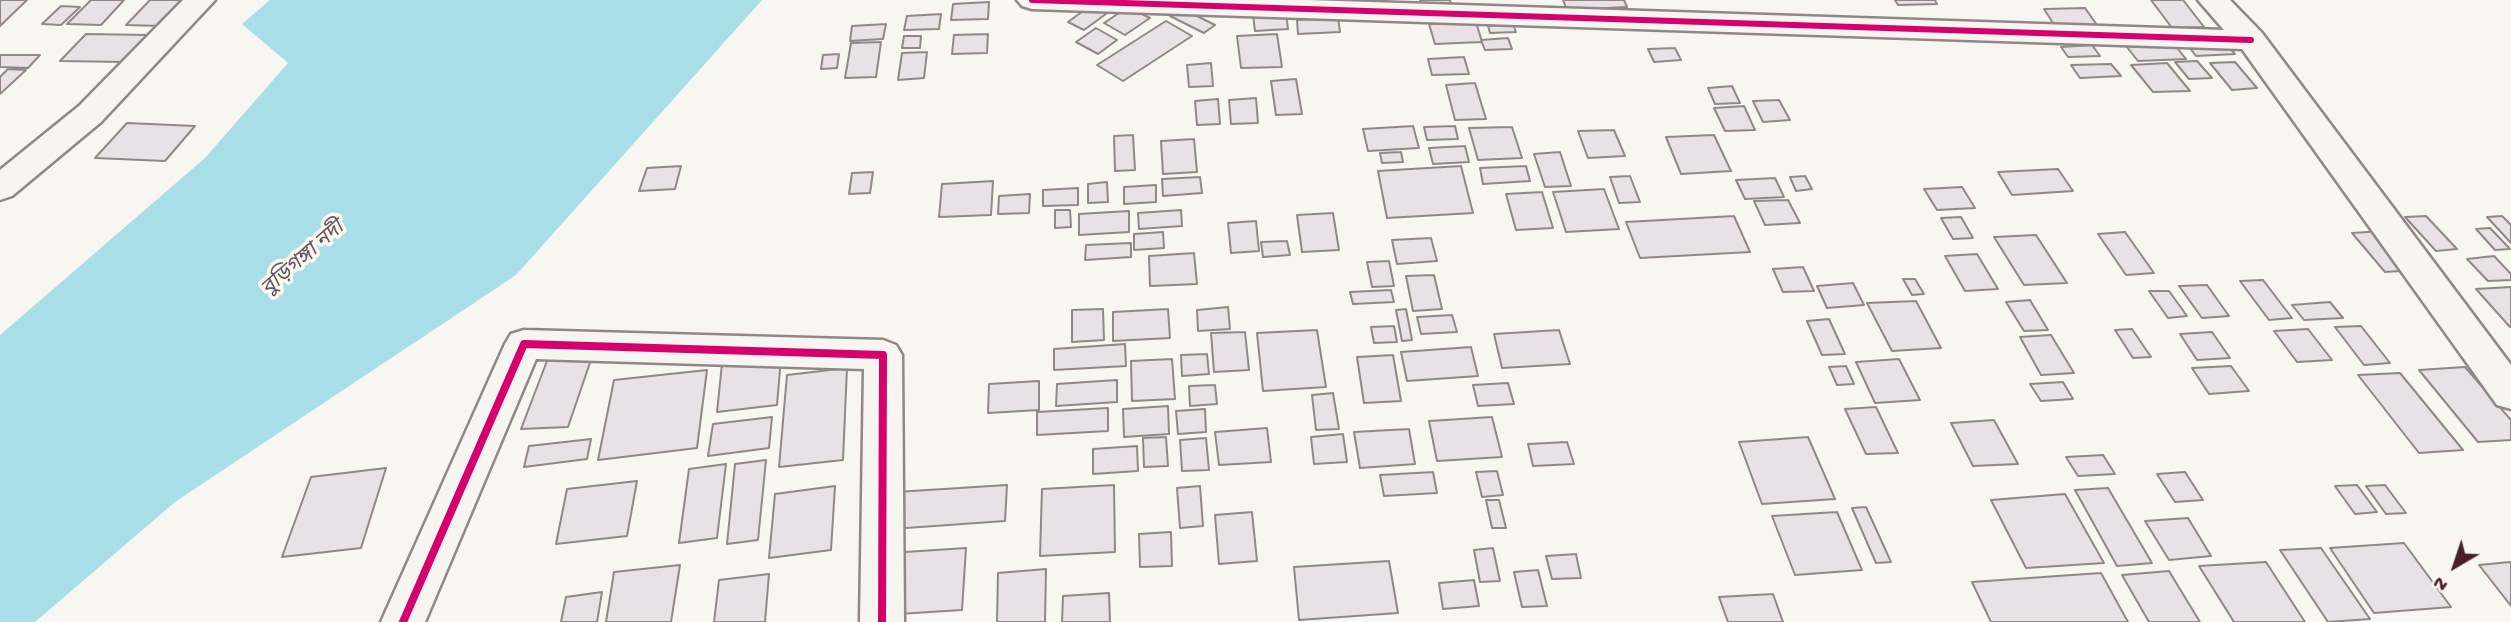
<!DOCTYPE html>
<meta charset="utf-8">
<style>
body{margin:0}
#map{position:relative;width:2511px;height:622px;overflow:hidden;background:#f8f6f0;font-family:"Gochi Hand",sans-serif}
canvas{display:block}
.north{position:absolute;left:2420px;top:531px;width:70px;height:70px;-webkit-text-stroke:5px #fbf7ec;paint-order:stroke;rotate:219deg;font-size:19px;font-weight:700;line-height:28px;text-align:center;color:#4a1f2b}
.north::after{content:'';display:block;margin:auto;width:24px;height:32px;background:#4a1f2b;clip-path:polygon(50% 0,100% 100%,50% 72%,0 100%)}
</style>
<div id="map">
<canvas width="2511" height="622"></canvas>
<div class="north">N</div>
</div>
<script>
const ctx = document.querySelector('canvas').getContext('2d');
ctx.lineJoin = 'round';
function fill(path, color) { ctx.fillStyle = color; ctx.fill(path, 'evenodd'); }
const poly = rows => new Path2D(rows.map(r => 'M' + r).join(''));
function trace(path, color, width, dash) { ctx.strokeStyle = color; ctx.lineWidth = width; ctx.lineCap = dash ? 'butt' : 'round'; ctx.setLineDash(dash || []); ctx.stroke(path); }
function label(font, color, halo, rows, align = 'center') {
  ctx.font = font + ' "Gochi Hand","Noto Sans Bengali",sans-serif'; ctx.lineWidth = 7; ctx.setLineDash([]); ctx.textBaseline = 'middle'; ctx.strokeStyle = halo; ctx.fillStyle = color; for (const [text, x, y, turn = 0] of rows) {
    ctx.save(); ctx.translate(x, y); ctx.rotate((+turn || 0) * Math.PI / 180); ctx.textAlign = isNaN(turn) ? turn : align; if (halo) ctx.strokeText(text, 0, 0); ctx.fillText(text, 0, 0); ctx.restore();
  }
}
fill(poly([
 [270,0,762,0,516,275,175,502,35,622,0,622,0,335,205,158,288,63,242,24]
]), '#a8dee7');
const building = poly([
 [0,0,27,0,0,26,0,0],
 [91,0,124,0,101,25,67,24,91,0],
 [150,0,185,0,160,26,126,25,150,0],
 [1420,0,1450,0,1451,5,1422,6,1420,0],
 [1563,0,1624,0,1627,7,1567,10,1563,0],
 [1895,0,1935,0,1937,4,1898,5,1895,0],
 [2151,0,2183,0,2204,27,2172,28,2151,0],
 [989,2,988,19,951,20,953,4,989,2],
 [1094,3,1110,11,1084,30,1068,22,1094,3],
 [61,6,80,7,61,25,42,24,61,6],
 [1128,7,1150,18,1125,35,1104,23,1128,7],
 [1181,8,1215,25,1204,33,1170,16,1181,8],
 [2085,8,2097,25,2055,26,2044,9,2085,8],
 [1286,13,1288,29,1255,31,1253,15,1286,13],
 [941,14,939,29,904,30,907,16,941,14],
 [1338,18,1340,32,1298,34,1297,20,1338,18],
 [1166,21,1192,36,1123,81,1097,65,1166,21],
 [1476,22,1482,42,1435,44,1429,24,1476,22],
 [886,24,883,39,850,41,852,26,886,24],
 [1513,24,1516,32,1490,33,1488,26,1513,24],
 [1096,28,1117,40,1098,54,1076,42,1096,28],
 [86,34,150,35,124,62,60,61,86,34],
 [988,34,987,53,952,54,954,35,988,34],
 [1277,34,1282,67,1241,68,1237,36,1277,34],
 [904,36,921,36,920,48,902,48,904,36],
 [1508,38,1512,49,1485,50,1481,40,1508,38],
 [881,42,876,77,845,78,851,43,881,42],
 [2174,44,2186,59,2138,61,2126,46,2174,44],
 [2092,45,2100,56,2068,57,2061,47,2092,45],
 [2227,45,2235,54,2196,56,2189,47,2227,45],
 [1675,48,1681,60,1654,62,1648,49,1675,48],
 [927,52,924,78,898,80,902,53,927,52],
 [839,54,837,68,821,69,823,55,839,54],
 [0,55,40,55,28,68,0,67,0,55],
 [1464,57,1469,74,1432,75,1428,59,1464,57],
 [2197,61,2212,78,2189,79,2175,62,2197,61],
 [2235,62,2257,88,2232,90,2210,63,2235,62],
 [1211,63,1213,86,1189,87,1187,65,1211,63],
 [2167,63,2190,91,2153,92,2131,65,2167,63],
 [2111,64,2121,76,2080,78,2071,65,2111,64],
 [8,69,26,70,0,94,0,77,8,69],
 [1296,79,1302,114,1276,115,1271,81,1296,79],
 [1475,83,1486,119,1455,120,1446,85,1475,83],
 [1732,86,1740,103,1715,104,1708,88,1732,86],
 [1256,98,1258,123,1231,124,1229,100,1256,98],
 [1218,99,1220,124,1197,125,1195,101,1218,99],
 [1779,100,1790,120,1763,122,1753,101,1779,100],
 [1744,106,1755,130,1725,131,1714,108,1744,106],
 [127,123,195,126,165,161,95,158,127,123],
 [1413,126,1419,148,1368,151,1363,129,1413,126],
 [1455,126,1458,139,1427,140,1424,127,1455,126],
 [1512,127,1522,158,1478,160,1469,128,1512,127],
 [1614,130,1625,156,1588,158,1578,131,1614,130],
 [1133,135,1135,170,1115,171,1114,136,1133,135],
 [1714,135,1731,171,1681,174,1666,137,1714,135],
 [1194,139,1197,172,1163,174,1161,141,1194,139],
 [1465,146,1469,162,1433,164,1429,148,1465,146],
 [1401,152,1403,162,1382,163,1380,153,1401,152],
 [1560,152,1571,186,1545,187,1534,154,1560,152],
 [681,166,675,189,639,191,647,168,681,166],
 [1461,166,1473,213,1387,218,1378,171,1461,166],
 [1526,166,1530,181,1483,184,1480,168,1526,166],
 [2058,169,2073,191,2012,195,1998,172,2058,169],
 [873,172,870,193,849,194,852,173,873,172],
 [1630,176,1640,202,1619,203,1610,177,1630,176],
 [1805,176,1812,189,1796,191,1790,177,1805,176],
 [1200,177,1202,193,1163,196,1162,179,1200,177],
 [1775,178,1784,197,1745,199,1736,180,1775,178],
 [993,181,991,215,939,217,942,184,993,181],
 [1107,182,1108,202,1088,203,1088,184,1107,182],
 [1156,185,1156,202,1124,204,1124,187,1156,185],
 [1962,187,1975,208,1937,210,1924,189,1962,187],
 [1078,188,1078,205,1043,206,1043,190,1078,188],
 [1604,189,1619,229,1566,232,1553,192,1604,189],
 [1542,192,1553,228,1516,230,1506,194,1542,192],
 [1030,194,1029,213,998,214,999,196,1030,194],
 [1788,200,1800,223,1765,225,1754,201,1788,200],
 [1055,210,1070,210,1071,227,1055,228,1055,210],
 [1181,210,1182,226,1139,229,1138,213,1181,210],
 [1129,211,1129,232,1079,235,1079,214,1129,211],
 [1333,213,1339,250,1302,252,1297,215,1333,213],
 [1734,216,1750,252,1640,258,1626,222,1734,216],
 [2426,216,2457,249,2436,251,2405,217,2426,216],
 [2502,216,2511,225,2511,243,2487,217,2502,216],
 [1961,217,1973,238,1953,239,1941,218,1961,217],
 [1256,221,1259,251,1231,253,1228,223,1256,221],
 [2490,228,2510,249,2495,250,2476,229,2490,228],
 [2383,231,2417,270,2385,272,2352,233,2383,231],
 [1163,232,1164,248,1134,250,1134,234,1163,232],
 [2125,232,2154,273,2126,275,2098,234,2125,232],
 [2036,235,2067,283,2024,285,1994,237,2036,235],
 [1431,238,1437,261,1397,264,1392,240,1431,238],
 [1287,241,1290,255,1263,257,1261,242,1287,241],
 [1131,243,1131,257,1085,260,1086,245,1131,243],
 [1194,253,1197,284,1150,286,1149,256,1194,253],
 [1977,254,1998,289,1965,291,1945,256,1977,254],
 [2494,256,2511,274,2511,280,2488,281,2467,259,2494,256],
 [1389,261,1394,286,1372,287,1367,262,1389,261],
 [1803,267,1814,291,1783,292,1773,269,1803,267],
 [1434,275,1442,309,1413,311,1406,276,1434,275],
 [1903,279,1915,279,1924,294,1912,295,1903,279],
 [2263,280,2292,318,2269,320,2240,281,2263,280],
 [1853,283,1864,305,1827,308,1817,286,1853,283],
 [2207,285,2229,316,2202,318,2179,286,2207,285],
 [2511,287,2511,326,2510,327,2476,289,2511,287],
 [1391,290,1394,302,1353,304,1350,292,1391,290],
 [2149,291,2169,291,2187,316,2168,318,2149,291],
 [2030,300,2048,330,2024,331,2006,302,2030,300],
 [1916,301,1941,348,1892,351,1867,303,1916,301],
 [2330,302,2343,318,2304,320,2292,305,2330,302],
 [1228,307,1230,329,1198,331,1197,310,1228,307],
 [1103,309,1104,340,1072,342,1072,310,1103,309],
 [1168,309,1170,338,1113,341,1113,312,1168,309],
 [1406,309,1412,340,1402,341,1396,310,1406,309],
 [1452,315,1457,332,1421,334,1417,317,1452,315],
 [1829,319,1845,354,1822,355,1807,321,1829,319],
 [1394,326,1397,342,1374,343,1371,327,1394,326],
 [2361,326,2390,363,2364,365,2335,327,2361,326],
 [2132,329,2151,357,2133,358,2115,330,2132,329],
 [2308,329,2332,360,2297,362,2274,331,2308,329],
 [1317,330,1326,387,1263,391,1257,333,1317,330],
 [1559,330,1570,364,1502,368,1494,334,1559,330],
 [1245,332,1249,370,1214,372,1211,333,1245,332],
 [2212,332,2230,358,2197,360,2180,334,2212,332],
 [2051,335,2074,373,2041,375,2020,337,2051,335],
 [1125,344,1126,366,1054,370,1054,349,1125,344],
 [1471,347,1478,376,1407,381,1401,352,1471,347],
 [594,351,568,427,521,429,550,353,594,351],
 [1207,354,1209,374,1182,376,1181,355,1207,354],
 [1393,355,1401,401,1364,403,1357,357,1393,355],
 [781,358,777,405,717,412,722,364,781,358],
 [1172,359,1175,399,1132,401,1131,361,1172,359],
 [1899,359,1920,400,1875,403,1856,362,1899,359],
 [1846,366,1854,384,1837,385,1829,367,1846,366],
 [2231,366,2249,391,2209,394,2192,368,2231,366],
 [2465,367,2511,420,2511,440,2478,442,2419,370,2465,367],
 [847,368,843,460,779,467,787,375,847,368],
 [707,370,697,448,598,460,614,380,707,370],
 [2400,373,2463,450,2419,453,2358,375,2400,373],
 [1117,380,1117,402,1056,406,1057,384,1117,380],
 [1039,381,1039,410,988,413,989,384,1039,381],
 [2063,382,2073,399,2041,401,2030,384,2063,382],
 [1508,383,1514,404,1478,406,1473,385,1508,383],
 [1215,385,1217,404,1190,406,1189,386,1215,385],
 [1333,393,1339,429,1316,430,1312,395,1333,393],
 [1168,406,1169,434,1124,437,1123,409,1168,406],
 [1876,407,1898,453,1866,454,1845,409,1876,407],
 [1108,408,1108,431,1037,435,1037,412,1108,408],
 [1205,409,1206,432,1178,434,1176,411,1205,409],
 [772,417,769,448,708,456,713,424,772,417],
 [1492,417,1502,457,1437,461,1429,421,1492,417],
 [1994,420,2018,464,1973,466,1951,423,1994,420],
 [1267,428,1271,462,1219,465,1215,432,1267,428],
 [1409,429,1415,464,1360,468,1354,432,1409,429],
 [1343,434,1347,462,1314,464,1311,437,1343,434],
 [1166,437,1168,466,1144,467,1143,438,1166,437],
 [1808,437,1835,499,1762,504,1739,442,1808,437],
 [1206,438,1209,470,1182,471,1180,440,1206,438],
 [591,439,587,459,524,467,529,446,591,439],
 [1567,442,1574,464,1533,466,1528,444,1567,442],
 [1137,446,1138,471,1093,474,1093,449,1137,446],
 [2103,455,2115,474,2078,476,2066,457,2103,455],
 [766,460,758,540,727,544,735,464,766,460],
 [726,464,717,538,679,543,689,469,726,464],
 [386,468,361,548,282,557,311,477,386,468],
 [1497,471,1503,495,1482,497,1476,472,1497,471],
 [1433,472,1437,493,1384,496,1380,475,1433,472],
 [2185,472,2203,500,2175,502,2157,474,2185,472],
 [637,481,627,536,556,544,567,489,637,481],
 [1007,485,1005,521,892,529,896,492,1007,485],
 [1114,485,1115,552,1040,556,1042,489,1114,485],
 [2357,485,2377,512,2355,514,2335,486,2357,485],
 [2385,485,2406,513,2386,514,2366,486,2385,485],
 [835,486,831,550,769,558,775,494,835,486],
 [1200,486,1203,526,1180,528,1177,488,1200,486],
 [2108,488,2152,563,2117,566,2075,490,2108,488],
 [2065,494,2104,563,2026,568,1991,500,2065,494],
 [1486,500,1499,500,1506,528,1492,528,1486,500],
 [1866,507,1891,562,1876,563,1852,508,1866,507],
 [1252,512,1257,561,1219,564,1215,515,1252,512],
 [1837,512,1862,570,1795,575,1772,516,1837,512],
 [2188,518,2211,556,2169,560,2145,521,2188,518],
 [1171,532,1172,566,1140,567,1139,534,1171,532],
 [2404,543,2451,607,2374,613,2330,548,2404,543],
 [966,548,962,610,898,614,905,552,966,548],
 [1493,548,1500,581,1480,582,1474,550,1493,548],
 [2321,548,2370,619,2328,622,2280,550,2321,548],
 [1576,554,1581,578,1552,579,1546,556,1576,554],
 [1389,561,1398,613,1299,620,1294,567,1389,561],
 [2266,562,2305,622,2234,622,2199,566,2266,562],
 [2510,562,2511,563,2511,606,2479,565,2510,562],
 [680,565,671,622,606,622,614,572,680,565],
 [1046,569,1045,622,997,622,998,573,1046,569],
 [1538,570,1547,606,1522,607,1514,572,1538,570],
 [2169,571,2200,622,2149,622,2122,575,2169,571],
 [2101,573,2128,622,1991,622,1972,582,2101,573],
 [769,574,765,622,714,622,719,580,769,574],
 [1474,580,1479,606,1443,609,1439,583,1474,580],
 [602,592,597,622,561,622,566,597,602,592],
 [1109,593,1110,622,1062,622,1063,596,1109,593],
 [1773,594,1783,622,1728,622,1719,597,1773,594]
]);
fill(building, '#eae1e6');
trace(building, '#918787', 2);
const minor = poly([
 [183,0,215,0,101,122,12,196,0,200,0,170,79,106,183,0],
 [1017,0,1308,0,2224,30,2198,0,2230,0,2262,33,2511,365,2511,409,2497,405,2242,49,1032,9,1022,6,1017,0],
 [524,330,883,340,896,345,902,355,904,622,860,622,864,369,536,359,425,622,381,622,505,344,511,334,524,330]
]);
trace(minor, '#918787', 5);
fill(minor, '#f6f5f1');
trace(poly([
 [1032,0,2251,40]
]), '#d6006c', 6);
trace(poly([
 [403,622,524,344,883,355,882,622]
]), '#d6006c', 8);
label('italic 21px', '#5c5562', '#fbf7ec', [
 ["বুড়িগঙ্গা নদী",304,260,-41]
]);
</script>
